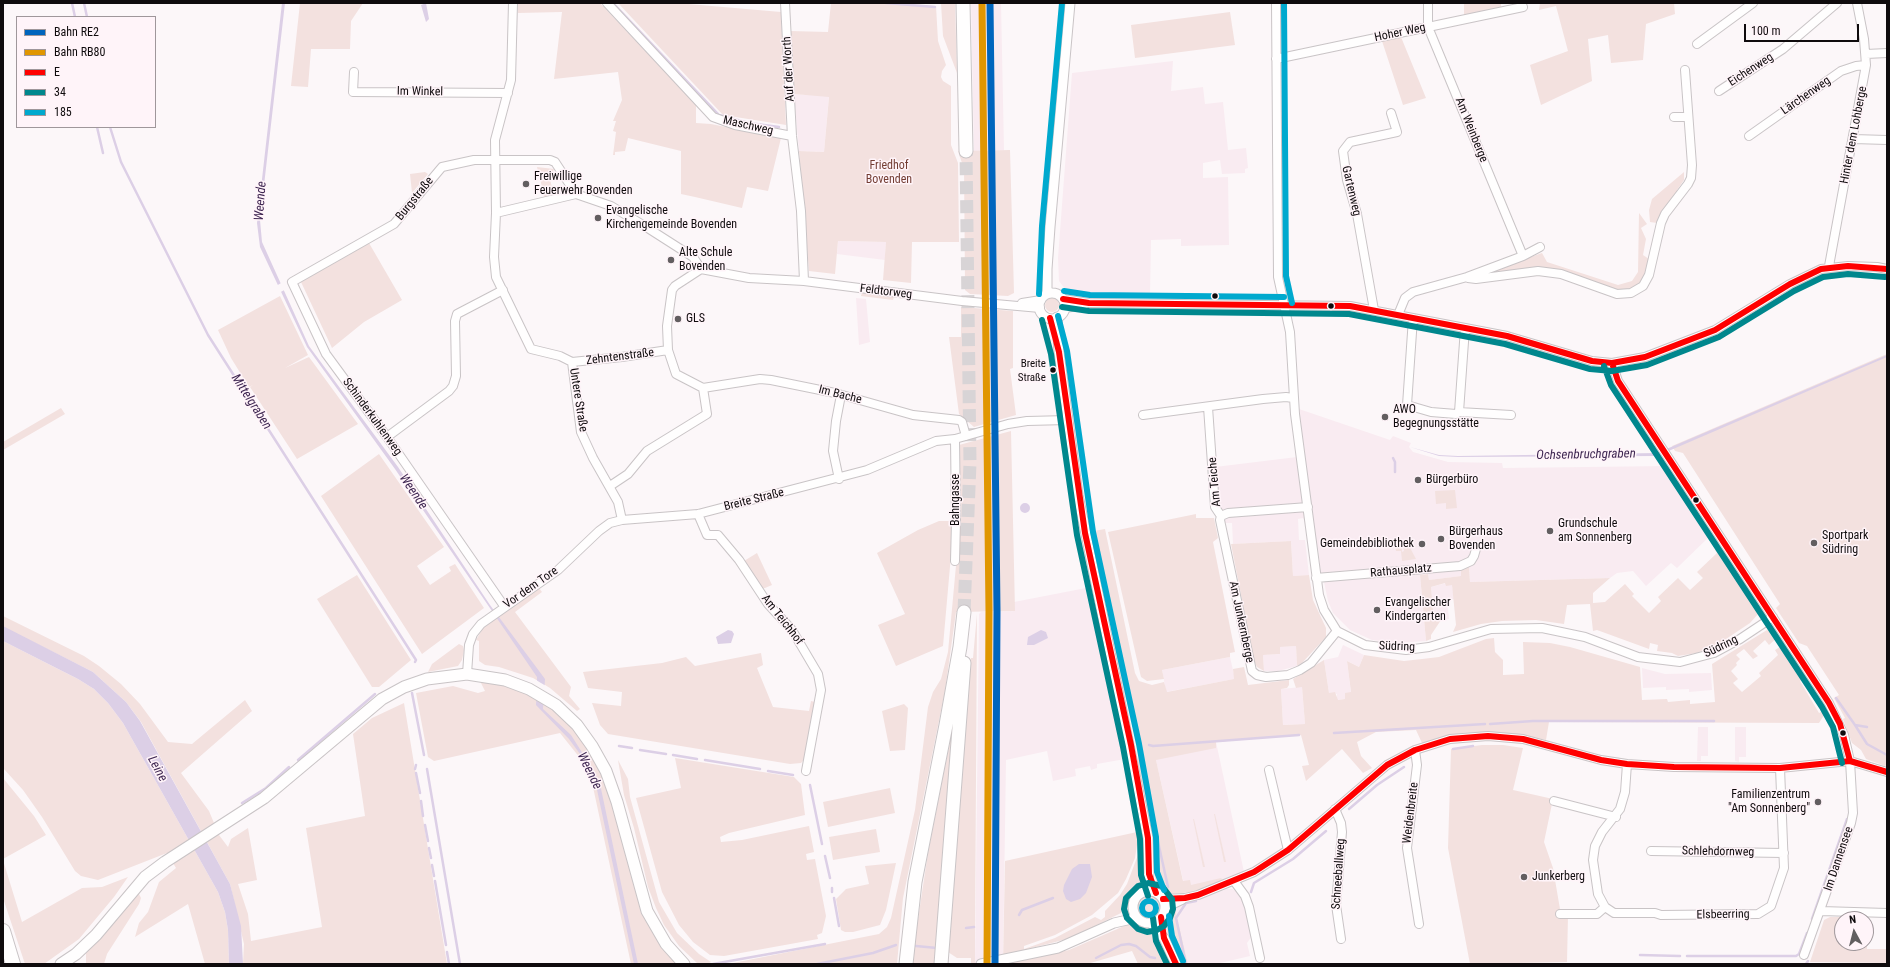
<!DOCTYPE html>
<meta charset="utf-8">
<style>
body{margin:0}
#map{position:relative;width:1890px;height:967px;overflow:hidden;background:#fcf7f9;font-family:"Roboto Condensed",sans-serif}
canvas{display:block}
.frame{position:absolute;inset:0;border:4px solid #0f0b0d;pointer-events:none}
.legend{position:absolute;left:16px;top:16px;width:140px;height:112px;box-sizing:border-box;background:#fff4f9;border:1px solid #9f979b;margin:0;padding:5px 7px;list-style:none;font-size:12px;color:#0f0b0d}
.legend li{display:flex;align-items:center;gap:8px;height:20px}
.legend b{width:20px;border:1px solid #9f979b}
.north{position:absolute;left:1834px;top:911px;width:40px;height:40px;box-sizing:border-box;background:#fff4f9;border:1px solid #9f979b;border-radius:50%;rotate:353deg;font-size:11px;font-weight:700;line-height:16px;text-align:center;color:#0f0b0d}
.north::after{content:'';display:block;margin:auto;width:14px;height:18px;background:#625e60;clip-path:polygon(50% 0,100% 100%,50% 72%,0 100%)}
.scale{position:absolute;left:1744px;top:24px;width:115px;height:18px;box-sizing:border-box;border:2px solid #0f0b0d;border-top:0;padding-left:5px;font-size:12px;line-height:14px;white-space:nowrap;color:#0f0b0d;-webkit-text-stroke:3px #fff4f9;paint-order:stroke}
</style>
<div id="map">
<canvas width="1890" height="967"></canvas>
<div class="frame"></div>
<ul class="legend">
<li><b style="height:5px;background:#0065bd"></b>Bahn RE2</li>
<li><b style="height:5px;background:#e09601"></b>Bahn RB80</li>
<li><b style="height:5px;background:#f00"></b>E</li>
<li><b style="height:5px;background:#00878d"></b>34</li>
<li><b style="height:5px;background:#00a9ce"></b>185</li>
</ul>
<div class="north">N</div>
<div class="scale">100 m</div>
</div>
<script>
const ctx = document.querySelector('canvas').getContext('2d');
ctx.lineJoin = 'round';
function fill(path, color) { ctx.fillStyle = color; ctx.fill(path, 'evenodd'); }
const poly = rows => new Path2D(rows.map(r => 'M' + r).join(''));
function trace(path, color, width, dash) { ctx.strokeStyle = color; ctx.lineWidth = width; ctx.lineCap = dash ? 'butt' : 'round'; ctx.setLineDash(dash || []); ctx.stroke(path); }
function label(font, color, halo, rows, align = 'center') {
  ctx.font = font + ' "Roboto Condensed",sans-serif'; ctx.lineWidth = 3; ctx.setLineDash([]); ctx.textBaseline = 'middle'; ctx.strokeStyle = halo; ctx.fillStyle = color; for (const [text, x, y, turn = 0] of rows) {
    ctx.save(); ctx.translate(x, y); ctx.rotate((+turn || 0) * Math.PI / 180); ctx.textAlign = isNaN(turn) ? turn : align; if (halo) ctx.strokeText(text, 0, 0); ctx.fillText(text, 0, 0); ctx.restore();
  }
}
fill(poly([
 [971,3,1001,3,1004,150,974,151],
 [1173,61,1171,91,1203,87,1205,104,1223,102,1228,150,1246,148,1248,168,1245,169,1245,173,1222,174,1220,160,1203,163,1203,178,1228,177,1229,245,1181,246,1181,239,1151,240,1150,295,1069,294,1059,281,1058,258,1072,73],
 [794,94,829,96,824,152,799,151],
 [838,241,886,242,885,260,837,254],
 [856,298,866,299,870,342,859,345],
 [1299,409,1390,440,1393,436,1411,443,1409,447,1413,452,1448,462,1502,463,1503,468,1668,466,1690,499,1688,500,1690,503,1692,502,1712,534,1677,568,1671,563,1646,586,1633,571,1617,573,1610,578,1470,582,1469,567,1462,576,1429,580,1428,574,1420,575,1426,641,1397,643,1372,640,1350,630,1333,613,1328,601,1324,582,1322,582,1318,548,1303,518,1298,519,1299,540,1305,540,1309,575,1293,576,1291,541,1233,544,1232,523,1225,523,1223,510,1218,508,1215,467,1297,457],
 [1446,583,1452,585,1454,599,1447,600,1449,619,1434,621,1431,587],
 [1086,588,1125,759,1097,764,1097,768,1091,770,1090,766,1075,769,1076,776,1053,781,1047,751,1006,760,1003,964,975,964,979,614,981,612,1015,611,1014,602],
 [1343,645,1364,655,1359,667,1347,661,1351,693,1346,699,1337,700,1337,694,1329,693,1324,660,1338,657],
 [1296,646,1297,666,1278,671,1264,671,1263,655,1280,654,1280,647],
 [1230,657,1235,679,1166,692,1162,670],
 [1642,668,1665,674,1711,673,1712,690,1689,692,1689,689,1666,690,1666,687,1643,688],
 [1302,687,1305,724,1283,725,1281,689],
 [1698,727,1708,727,1708,756,1701,756,1701,761,1697,761],
 [1735,727,1746,727,1746,757,1739,757,1739,762,1735,761],
 [1216,742,1244,872,1238,876,1186,893,1153,747],
 [1227,889,1232,889,1238,892,1245,907,1252,936,1247,943,1250,956,1216,964,1188,964,1175,908]
]), '#f9ebf1');
fill(poly([
 [300,3,363,3,351,21,350,49,311,49,308,87,291,86],
 [518,3,600,3,696,105,696,123,711,124,781,138,768,191,747,187,742,208,695,197,681,194,681,151,628,138,625,151,615,152,615,155,613,155,616,132,613,131,616,121,613,121,622,100,618,72,554,79,562,12,518,13],
 [618,3,677,3,781,12,786,125,723,115],
 [831,3,898,3,936,6,938,41,946,65,942,71,941,77,943,81,951,86,951,145,958,163,959,242,912,242,911,283,883,280,886,242,838,241,835,274,809,271,799,151,824,152,829,97,794,94,790,31,828,32],
 [941,3,955,3,957,73,943,36],
 [1464,3,1501,3,1501,9,1464,16],
 [1540,3,1674,3,1675,14,1646,24,1643,60,1611,63,1608,35,1588,39,1592,81,1541,105,1530,65,1568,51,1556,6,1539,10],
 [1230,12,1235,45,1135,58,1131,25],
 [1401,37,1426,98,1403,105,1382,41],
 [1010,150,1014,293,1008,296,970,294,965,290,965,284,964,169,958,151],
 [537,167,554,169,550,179,554,197,545,199],
 [425,172,428,174,412,193,410,174],
 [1684,172,1684,180,1677,190,1678,193,1657,223,1650,222,1649,210,1652,199],
 [1639,213,1647,224,1641,228,1646,239,1643,255,1649,259,1645,277,1639,284,1631,289,1616,290,1528,268,1477,276,1542,253,1547,262,1618,285,1632,281,1638,272],
 [369,243,402,300,364,322,332,348,301,282],
 [862,293,894,297,893,300,861,296],
 [280,296,308,355,285,368,309,357,358,424,297,459,250,387,253,385,249,387,231,358,218,330],
 '1045 305a7 7 0 1 1 14 0a7 7 0 1 1-14 0Z',
 [961,307,1013,311,1013,368,1010,369,1016,415,974,427,959,414,949,337,961,337],
 [1887,354,1887,765,1885,766,1866,759,1861,750,1852,743,1843,719,1845,718,1834,698,1839,695,1807,646,1799,643,1776,608,1780,604,1683,453,1675,451,1672,446],
 [61,408,65,414,3,450,3,442],
 [1011,431,1015,611,956,612,945,691,903,898,897,964,728,964,879,934,887,927,891,918,915,810,928,707,933,692,941,679,948,652,958,544,959,445],
 [379,454,444,547,417,566,430,585,451,571,449,567,455,564,484,608,422,654,321,496],
 [1455,490,1457,508,1446,509,1446,503,1436,504,1435,491],
 [1196,514,1196,518,1214,518,1218,538,1213,542,1235,652,1230,653,1230,657,1162,670,1164,679,1147,681,1141,677,1140,673,1108,532],
 [939,521,954,521,943,646,896,666,878,625,905,614,877,553,918,530],
 [1105,529,1135,673,1139,681,1152,685,1164,682,1167,692,1234,679,1233,669,1244,667,1248,685,1289,680,1289,685,1287,688,1281,689,1283,725,1305,724,1302,687,1296,688,1293,679,1324,660,1329,693,1335,692,1338,700,1345,699,1345,693,1351,692,1347,661,1359,667,1364,655,1404,661,1422,659,1439,657,1486,639,1494,638,1495,652,1503,660,1503,675,1524,674,1523,642,1550,643,1570,647,1640,667,1642,700,1667,699,1668,702,1690,700,1690,704,1715,702,1712,664,1767,630,1774,633,1778,637,1769,645,1765,640,1753,651,1758,656,1753,659,1744,649,1736,655,1740,659,1736,663,1737,665,1731,671,1738,679,1733,683,1742,692,1761,676,1759,673,1778,655,1775,650,1783,645,1805,678,1800,681,1819,713,1825,710,1826,712,1819,723,1549,722,1546,740,1523,735,1480,732,1462,733,1422,743,1416,730,1376,732,1357,742,1361,756,1372,768,1363,773,1342,749,1306,781,1302,766,1309,765,1301,735,1216,742,1216,748,1156,760,1183,881,1190,880,1191,885,1221,878,1223,880,1222,883,1196,892,1167,894,1160,890,1155,878,1154,845,1138,762,1138,739,1124,693,1095,547,1090,545,1088,532],
 [1401,538,1402,552,1404,551,1403,545,1408,544,1416,559,1402,561,1401,551,1396,551,1395,539],
 [1291,541,1293,576,1309,575,1313,600,1326,628,1326,637,1302,663,1297,666,1296,646,1280,647,1280,654,1263,655,1264,671,1257,667,1254,661,1231,544],
 [1718,547,1721,547,1756,603,1759,613,1750,623,1723,641,1697,653,1678,656,1672,653,1657,651,1658,645,1650,643,1649,649,1597,630,1593,631,1590,604,1567,605,1564,624,1536,620,1502,621,1481,624,1453,632,1456,625,1452,585,1446,586,1445,583,1431,587,1434,621,1441,620,1431,635,1431,639,1426,641,1420,575,1428,574,1429,580,1461,576,1461,569,1469,567,1470,582,1610,578,1593,593,1593,603,1605,602,1625,584,1634,594,1632,596,1649,613,1661,601,1658,597,1678,578,1690,590,1703,578,1697,572,1717,553,1715,550],
 [757,553,772,585,765,588,761,589,744,561],
 [357,575,411,660,379,687,372,687,317,599],
 [539,588,542,592,515,612,571,687,569,696,580,709,577,711,550,688,533,678,499,667,485,665,479,661,479,641,476,640,483,628],
 [977,614,975,940,975,964,971,964,971,958,957,958,948,952,969,666,971,658,973,658],
 [3,616,84,656,99,666,121,684,140,704,168,742,192,744,245,700,252,711,181,773,209,811,219,835,228,847,231,839,248,828,257,880,238,884,248,914,251,941,322,927,306,828,365,816,353,734,372,718,404,703,447,964,243,964,244,944,230,884,141,722,126,702,93,672,7,629,3,626],
 [3,641,78,679,94,689,108,703,123,723,218,892,225,912,228,930,229,964,205,964,188,904,135,937,139,923,148,912,159,882,176,868,167,853,98,880,81,876,75,871,42,817,23,790,3,768],
 [459,644,463,646,464,650,462,660,458,666,428,672,432,664],
 [761,653,763,665,757,668,773,707,809,711,811,701,815,702,805,759,801,763,790,764,608,734,600,725,592,703,621,706,622,692,588,688,583,672,662,663,686,657,695,666],
 [480,681,504,685,524,692,548,705,572,726,586,745,598,766,614,807,642,912,663,947,677,964,631,964,593,787,580,758,560,733,434,761,428,757,416,693,453,686,478,693,485,691],
 [904,704,908,708,905,750,890,751,882,711],
 [955,716,935,962,933,964,913,964,915,939,928,853],
 [1482,745,1503,745,1523,748,1513,790,1553,799,1544,842,1553,868,1561,915,1568,916,1567,962,1470,964,1448,848,1451,749],
 [675,758,794,777,801,784,805,815,729,833,720,837,721,842,742,840,809,826,814,852,806,854,807,860,815,859,826,916,822,933,817,935,818,939,724,956,710,955,693,942,679,925,662,892,636,798,681,788],
 [618,760,628,779,630,797,659,902,677,933,699,954,711,962,708,964,698,964,679,946,664,925,656,908,648,887,634,828,624,795],
 [3,778,34,816,46,835,3,859],
 [890,788,895,813,828,827,823,802],
 [1214,814,1215,814,1226,862,1224,862],
 [1193,819,1194,819,1205,867,1203,867],
 [876,829,880,852,833,860,829,837],
 [1137,832,1137,845,1135,858,1126,879,1118,893,1092,915,1055,935,1024,946,1024,949,1055,938,1095,917,1101,920,1105,917,1105,911,1120,895,1127,884,1141,847,1143,847,1142,883,1130,897,1125,909,1121,913,1071,938,1024,950,1023,960,1069,950,1131,923,1151,929,1155,934,1171,964,1138,964,1132,951,1087,964,1003,964,1005,861],
 [3,860,22,922,82,888,102,887,128,877,114,897,79,939,44,964,25,964,3,898],
 [896,863,886,910,880,925,853,932,845,932,841,930,836,899,846,889,869,884,865,866],
 [134,894,139,894,141,898,139,904,107,954,104,964,86,964,86,953,105,932],
 '1136 907a12 12 0 1 1 24 0a12 12 0 1 1-24 0Z',
 [1175,908,1188,964,1180,964,1166,930,1167,917,1169,912],
 [1830,917,1867,917,1867,949,1887,949,1887,963,1810,962,1824,920],
 [1842,919,1866,919,1866,943,1842,943]
]), '#f3e1df');
fill(poly([
 [282,3,285,3,260,220,262,242,309,346,398,467,490,605,545,679,543,709,571,735,595,773,600,784,638,964,634,964,596,785,580,754,569,739,536,705,537,677,395,469,307,347,260,247,257,223],
 [426,3,429,19,426,22,421,5],
 [1887,355,1887,357,1657,456,1458,457,1439,456,1410,447,1439,455,1458,456,1657,453],
 '1020 508a5 5 0 1 1 10 0a5 5 0 1 1-10 0Z',
 [3,626,93,672,126,702,140,721,230,884,241,926,243,964,229,964,228,930,225,912,218,892,123,723,108,703,94,689,78,679,3,641],
 [728,630,732,631,734,634,731,643,718,644,716,637],
 [1041,630,1046,632,1048,638,1034,645,1027,645,1028,637],
 [1079,864,1090,864,1092,877,1086,893,1080,899,1071,902,1066,899,1063,891,1064,885,1072,869]
]), '#dccfe6');
fill(poly([
 [283,282,286,289,279,293,276,286],
 [536,680,546,686,545,705,534,699]
]), '#fcf7f9');
trace(poly([
 [72,3,75,17],
 [84,3,87,17],
 [613,3,719,115,749,123,779,127],
 [886,3,935,7],
 [97,127,103,153],
 [110,127,121,162,208,335,416,660,415,662],
 [1393,458,1395,462,1395,472],
 [412,693,424,755],
 [1836,698,1855,725,1867,727],
 [1490,724,1533,721,1714,721],
 [1855,725,1867,744,1887,755],
 [1334,733,1485,724],
 [1149,745,1153,746,1299,735],
 [619,746,632,748],
 [1453,749,1473,746],
 [640,750,666,754],
 [673,755,697,759],
 [298,760,375,694],
 [705,760,760,769],
 [1140,760,1168,887],
 [415,769,416,765],
 [427,769,460,964],
 [768,771,793,775],
 [416,773,420,793],
 [810,785,822,844],
 [421,801,423,816],
 [242,803,266,788,289,767],
 [1349,809,1377,785,1404,767],
 [425,825,428,841],
 [429,848,431,858],
 [825,856,830,878],
 [432,865,434,876],
 [435,881,446,945],
 [832,888,832,892],
 [1251,892,1254,883,1293,859,1326,831],
 [834,898,839,926],
 [1019,915,1022,910,1053,898],
 [1812,919,1847,819],
 [966,928,974,927],
 [916,946,937,948],
 [447,952,449,964],
 [1640,955,1680,956],
 [1687,956,1796,956,1799,954,1807,933],
 [1096,958,1121,945,1129,944,1136,946,1150,957,1155,958],
 [713,964,825,944],
 [817,964,873,953,896,945],
 [1186,964,1176,918,1186,903,1196,901],
 [1806,964,1808,961]
]), '#dccfe6', 2.5);
trace(poly([
 [964,612,970,463,966,151]
]), '#d8d4d6', 13, [13, 6]);
const minor = poly([
 [513,3,511,80,495,140,496,213,494,257,496,277,531,349,560,356,572,362],
 [607,3,713,117,735,125,792,136],
 [785,3,792,136,801,211,804,281],
 [1276,3,1278,277,1290,332,1295,414,1319,595,1324,610,1337,631,1365,645,1406,650,1429,647,1491,629,1542,628,1585,637,1638,657,1680,662,1714,653,1740,639,1773,617],
 [1697,44,1753,3],
 [1866,54,1887,53],
 [1276,59,1523,7],
 [354,72,353,92,508,93],
 [1719,91,1783,49,1837,3],
 [1674,117,1688,117],
 [1749,136,1841,71,1856,66,1866,65],
 [1853,139,1887,140],
 [496,213,576,194],
 [1523,256,1540,247],
 [1829,266,1866,65,1864,39,1857,3],
 [1468,278,1476,279,1538,271,1561,274,1617,294,1631,293,1643,286,1649,275,1661,223,1665,214,1688,184,1691,178,1692,165,1685,70],
 [1063,299,1089,303,1350,306,1507,336,1592,361,1612,363,1645,357,1715,330,1790,284,1821,269,1848,266,1877,267,1887,269],
 [1022,303,1041,300],
 [1065,308,1084,305],
 [1374,310,1357,214,1347,180,1343,151,1350,142,1397,132,1391,113],
 [1398,315,1405,298,1413,292,1467,277,1523,256,1428,27,1428,3],
 [1413,318,1407,405,1431,412,1456,414,1459,412,1465,328],
 [572,362,581,432,593,458,618,502,622,520],
 [572,362,622,357,668,350],
 [1612,363,1618,381,1829,703,1844,735,1850,761,1853,813,1851,823,1804,955],
 [703,388,676,374,668,350,667,326,672,290,675,286,701,269,749,278,804,281,962,301,1040,308],
 [1208,407,1215,507,1221,516],
 [1459,412,1511,415],
 [1143,415,1263,399,1286,397,1293,398],
 [387,437,449,391,453,386,456,376,455,321,457,314,503,290],
 [839,479,833,451,836,421,841,395],
 [610,486,628,474,647,451,707,414,703,388,760,379,771,380,835,393,913,415,959,420,962,422,966,436],
 [698,514,707,535,718,535,739,560,768,604,792,630,818,674,821,690,806,771],
 [1221,516,1220,520,1252,671,1257,675,1266,677,1288,675,1300,670,1311,663,1337,631],
 [1221,516,1228,513,1308,507],
 [955,561,956,521,955,439],
 [1316,578,1460,566,1471,561,1474,556,1476,549],
 [504,606,387,437,326,354,292,282,394,224,442,167,474,160,550,160,555,162,576,194,611,206,643,225,693,257,701,269],
 [467,674,469,645,473,634,481,624,558,570,599,531,610,523,622,520,698,514,867,470,936,441,955,439,1008,424,1027,421,1068,420],
 [1415,750,1417,765,1407,848,1419,924],
 [1627,764,1625,792,1620,809,1602,832,1595,846,1593,860,1598,894,1605,907,1614,913,1655,913,1661,915,1758,914,1771,906,1784,868,1780,768],
 [1269,770,1288,850],
 [1554,801,1616,817],
 [1335,809,1341,823,1342,832,1336,905,1341,939],
 [1651,851,1784,853],
 [1234,881,1245,896,1249,907,1260,958],
 [1163,899,1185,898,1198,895,1254,872,1288,850,1387,765,1415,750,1450,739,1488,736,1523,739,1601,760,1627,764,1674,767,1780,768,1850,761,1887,772],
 [1165,908,1182,900],
 [1821,911,1887,913],
 [1560,914,1597,914,1605,907]
]);
const tertiary = poly([
 '1039 306a13 13 0 1 1 26 0a13 13 0 1 1-26 0Z',
 [1047,294,1047,269,1050,227,1070,3],
 [1057,317,1059,352,1078,495,1148,838,1149,874,1144,892],
 '1133 907a16 16 0 1 1 32 0a16 16 0 1 1-32 0Z',
 [1151,923,1164,938,1176,964],
 [981,964,1058,948,1114,923,1136,918]
]);
const secondary = poly([
 [61,964,76,954,96,935,145,877,165,862,264,798,382,699,404,687,427,679,467,674,505,680,529,689,556,705,577,725,592,746,606,771,617,802,647,911,666,944,684,964]
]);
const trunk = poly([
 [963,3,966,151],
 [906,964,915,882,946,725,960,647,964,612],
 [941,964,964,663]
]);
const motorway = poly([
 [3,931,13,964]
]);
trace(minor, '#c9c4c6', 10);
trace(tertiary, '#c9c4c6', 11);
trace(secondary, '#c9c4c6', 13);
trace(trunk, '#c9c4c6', 15);
trace(motorway, '#c9c4c6', 16);
trace(minor, '#fffefe', 8);
trace(tertiary, '#fffefe', 9);
trace(secondary, '#fffefe', 11);
trace(trunk, '#fffefe', 13);
trace(motorway, '#fffefe', 14);
trace(poly([
 [1063,299,1089,303,1350,306,1507,336,1592,361,1612,363,1645,357,1715,330,1790,284,1821,269,1848,266,1887,269],
 [1050,318,1059,352,1085,533,1131,745,1148,838,1149,874,1156,893],
 [1612,363,1618,381,1829,703,1840,724,1850,761],
 [1163,899,1185,898,1198,895,1254,872,1288,850,1387,765,1415,750,1450,739,1488,736,1523,739,1601,760,1627,764,1674,767,1780,768,1850,761,1887,772],
 [1161,917,1164,938,1176,964]
]), '#f00', 6);
trace(poly([
 [1062,307,1089,311,1349,314,1505,344,1590,369,1612,371,1647,365,1719,337,1794,291,1823,277,1848,274,1885,277],
 [1042,320,1051,354,1077,535,1123,747,1140,839,1141,875,1148,896],
 [1604,366,1611,385,1822,707,1833,727,1842,763],
 [1171,898,1162,886,1148,883,1138,886,1126,898,1124,909,1127,918,1138,929,1147,932,1157,930,1164,926,1170,918,1173,909,1172,899],
 [1153,918,1156,941,1167,964]
]), '#00878d', 6);
trace(poly([
 [1284,3,1286,276,1292,303],
 [1064,291,1090,295,1284,297],
 [1039,294,1042,226,1062,3],
 [1058,316,1067,351,1093,532,1139,744,1156,837,1157,872,1164,890],
 '1142 908a7 7 0 1 1 14 0a7 7 0 1 1-14 0Z',
 [1169,916,1172,936,1183,961]
]), '#00a9ce', 6);
trace(poly([
 [990,3,997,611,995,964]
]), '#0065bd', 7);
trace(poly([
 [982,3,989,611,987,964]
]), '#e09601', 7);
for (const [x, y, r, color] of [
 [526,184,4,"#625e60"],
 [598,218,4,"#625e60"],
 [671,260,4,"#625e60"],
 [1215,296,3.5,"#0f0b0d"],
 [1331,306,3.5,"#0f0b0d"],
 [678,319,4,"#625e60"],
 [1053,370,3.5,"#0f0b0d"],
 [1385,417,4,"#625e60"],
 [1418,480,4,"#625e60"],
 [1696,500,3.5,"#0f0b0d"],
 [1550,531,4,"#625e60"],
 [1441,539,4,"#625e60"],
 [1814,543,4,"#625e60"],
 [1422,544,4,"#625e60"],
 [1377,610,4,"#625e60"],
 [1843,733,3.5,"#0f0b0d"],
 [1818,802,4,"#625e60"],
 [1524,877,4,"#625e60"]
]) { const dot = new Path2D(); dot.arc(x, y, r, 0, 2 * Math.PI); ctx.fillStyle = color; ctx.fill(dot); trace(dot, '#fff4f9', 1.5); }
label('11px', '#0f0b0d', '#fff4f9', [
 ["Breite",1046,364],
 ["Straße",1046,378]
], 'right');
label('12px', '#0f0b0d', '#fff4f9', [
 ["Hoher Weg",1400,33,-12],
 ["Auf der Worth",789,69,-93],
 ["Eichenweg",1751,70,-33],
 ["Im Winkel",420,92,1],
 ["Lärchenweg",1806,96,-35],
 ["Maschweg",748,126,13],
 ["Am Weinberge",1471,130,68],
 ["Hinter dem Lohberge",1854,135,-79],
 ["Gartenweg",1351,191,77],
 ["Burgstraße",415,199,-51],
 ["Feldtorweg",886,292,7],
 ["Zehntenstraße",620,357,-7],
 ["Im Bache",840,395,14],
 ["Untere Straße",578,400,81],
 ["Schinderkuhlenweg",372,417,54],
 ["Am Teiche",1215,482,-95],
 ["Breite Straße",754,500,-14],
 ["Bahngasse",956,500,-90],
 ["Rathausplatz",1401,571,-5],
 ["Vor dem Tore",531,588,-35],
 ["Am Teichhof",782,620,52],
 ["Am Junkernberge",1241,622,78],
 ["Südring",1397,647,2],
 ["Südring",1721,647,-26],
 ["Weidenbreite",1411,813,-83],
 ["Schlehdornweg",1718,852,1],
 ["Im Dannensee",1839,859,-71],
 ["Schneeballweg",1339,874,-86],
 ["Elsbeerring",1723,915,-1]
]);
label('12px', '#733d33', '#fff4f9', [
 ["Friedhof",889,166],
 ["Bovenden",889,180]
]);
label('12px', '#0f0b0d', '#fff4f9', [
 ["Freiwillige",534,177],
 ["Feuerwehr Bovenden",534,191],
 ["Evangelische",606,211],
 ["Kirchengemeinde Bovenden",606,225],
 ["Alte Schule",679,253],
 ["Bovenden",679,267],
 ["GLS",686,319],
 ["AWO",1393,410],
 ["Begegnungsstätte",1393,424],
 ["Bürgerbüro",1426,480],
 ["Grundschule",1558,524],
 ["am Sonnenberg",1558,538],
 ["Bürgerhaus",1449,532],
 ["Bovenden",1449,546],
 ["Sportpark",1822,536],
 ["Südring",1822,550],
 ["Gemeindebibliothek",1414,544,"right"],
 ["Evangelischer",1385,603],
 ["Kindergarten",1385,617],
 ["Familienzentrum",1810,795,"right"],
 ["\"Am Sonnenberg\"",1810,809,"right"],
 ["Junkerberg",1532,877]
], 'left');
label('italic 13px', '#3f2752', '#fff4f9', [
 ["Weende",261,201,-86],
 ["Mittelgraben",251,402,57],
 ["Ochsenbruchgraben",1586,455,-1],
 ["Weende",413,492,56],
 ["Leine",157,769,61],
 ["Weende",589,771,64]
]);
</script>
